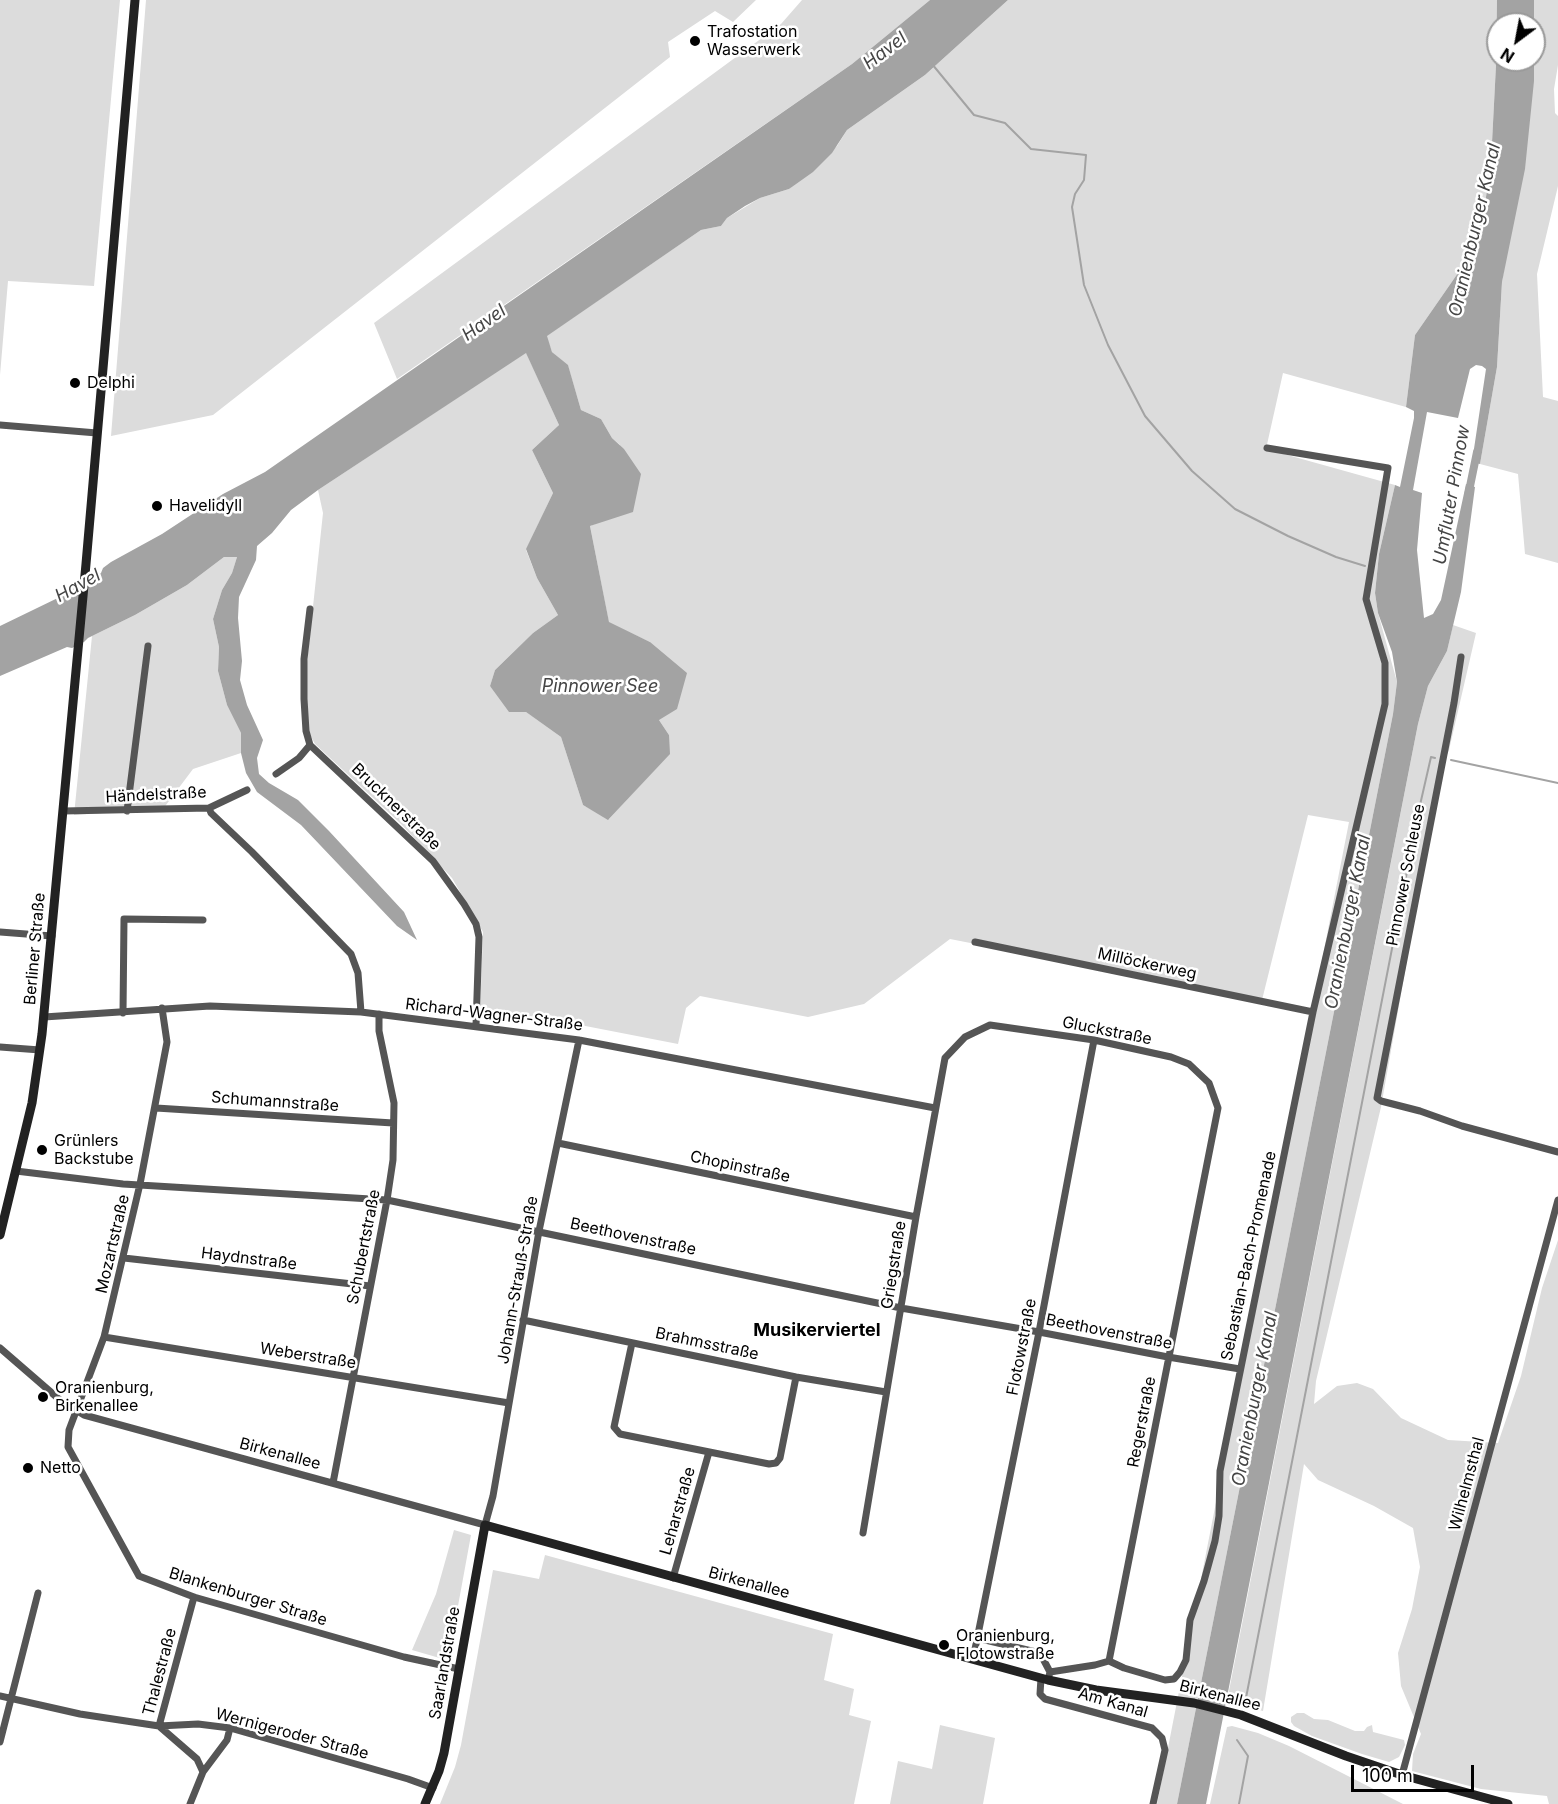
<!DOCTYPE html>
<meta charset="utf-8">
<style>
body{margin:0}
#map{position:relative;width:1558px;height:1804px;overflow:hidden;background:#fff;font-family:Inter,sans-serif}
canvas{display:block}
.north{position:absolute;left:1486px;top:12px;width:60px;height:60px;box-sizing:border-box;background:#fff;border:2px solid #999;border-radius:50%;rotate:212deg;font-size:16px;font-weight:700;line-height:24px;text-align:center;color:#000}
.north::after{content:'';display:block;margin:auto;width:21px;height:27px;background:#000;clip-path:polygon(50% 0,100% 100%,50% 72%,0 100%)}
.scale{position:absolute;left:1351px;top:1765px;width:123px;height:27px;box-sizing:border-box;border:3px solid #000;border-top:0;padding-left:8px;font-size:18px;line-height:21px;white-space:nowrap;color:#000;-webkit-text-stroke:4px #fff;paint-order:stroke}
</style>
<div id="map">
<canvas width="1558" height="1804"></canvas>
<div class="north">N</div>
<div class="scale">100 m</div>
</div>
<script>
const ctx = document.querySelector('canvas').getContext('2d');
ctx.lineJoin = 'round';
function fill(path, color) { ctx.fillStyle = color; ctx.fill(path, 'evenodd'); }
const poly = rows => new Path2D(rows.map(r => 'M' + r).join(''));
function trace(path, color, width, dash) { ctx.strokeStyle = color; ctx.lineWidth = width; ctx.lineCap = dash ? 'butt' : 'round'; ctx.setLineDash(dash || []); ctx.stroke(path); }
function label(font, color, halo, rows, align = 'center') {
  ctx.font = font + ' Inter,sans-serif'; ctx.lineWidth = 5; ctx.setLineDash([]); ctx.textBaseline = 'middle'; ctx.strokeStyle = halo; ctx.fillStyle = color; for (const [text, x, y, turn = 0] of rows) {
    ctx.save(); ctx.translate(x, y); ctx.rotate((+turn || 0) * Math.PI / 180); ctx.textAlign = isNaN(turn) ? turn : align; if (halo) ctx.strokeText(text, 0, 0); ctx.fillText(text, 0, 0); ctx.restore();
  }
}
fill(poly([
 [0,0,120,0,94,286,8,281,0,375],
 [146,0,756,0,733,22,715,11,668,42,670,57,213,415,111,436],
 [802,0,930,0,852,64,397,379,374,323,781,24],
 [1008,0,1497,0,1496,65,1491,162,1485,204,1474,241,1467,260,1415,335,1406,407,1283,373,1266,449,1395,485,1379,554,1375,593,1378,613,1397,682,1393,714,1177,1804,1157,1804,1349,822,1308,815,1262,1000,950,939,864,1004,808,1017,700,996,686,1008,678,1044,570,1023,480,1013,483,932,452,878,401,824,315,744,308,731,306,672,323,513,318,490,526,352,559,425,532,450,553,493,526,550,537,578,558,615,533,633,495,670,490,686,561,737,583,805,609,819,669,754,669,735,659,720,650,642,609,623,590,526,600,522,620,445,612,438,601,419,581,410,568,366,552,352,546,336,701,230,721,226,727,218,760,198,789,189,837,146,847,130,925,75],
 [1534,0,1558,0,1558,65,1554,89,1555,113,1558,116,1558,186,1537,274,1543,397,1558,401,1558,563,1525,554,1518,474,1480,464,1497,367,1502,282,1534,76],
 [224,557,237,557,232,573,222,590,213,619,219,647,218,671,227,705,241,733,241,753,193,769,163,809,74,815,92,636,135,615,187,585],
 [1453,625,1476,633,1449,750,1441,768,1381,1107,1316,1381,1314,1404,1337,1386,1357,1383,1373,1389,1401,1418,1448,1440,1498,1443,1521,1376,1542,1288,1558,1240,1558,1804,1549,1804,1547,1796,1481,1789,1412,1771,1413,1754,1421,1734,1401,1686,1398,1653,1412,1609,1420,1567,1413,1528,1374,1506,1318,1480,1304,1464,1263,1711,1227,1701,1418,724,1428,686,1447,651],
 [454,1530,471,1535,449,1655,443,1659,412,1650,436,1594],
 [545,1555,833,1634,824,1680,854,1689,849,1715,871,1721,854,1804,440,1804,455,1767,461,1745,493,1570,539,1579],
 [1297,1713,1304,1713,1314,1719,1328,1720,1355,1731,1364,1731,1367,1727,1372,1725,1373,1732,1404,1740,1405,1745,1399,1757,1389,1762,1362,1754,1312,1736,1294,1726,1291,1722,1291,1717],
 [940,1725,995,1738,983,1804,890,1804,898,1761,932,1769],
 [1232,1726,1258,1733,1289,1746,1403,1804,1210,1804,1227,1727]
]), '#dcdcdc');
fill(poly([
 [930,0,1008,0,925,75,847,130,832,153,813,172,789,189,760,198,745,206,727,218,721,226,701,230,547,336,552,352,568,365,581,410,601,419,612,438,624,449,641,474,633,512,590,526,609,622,650,642,687,673,677,709,659,720,669,735,670,754,608,820,583,805,561,737,526,712,509,712,490,686,495,670,533,633,558,615,537,578,526,549,553,493,532,450,559,425,526,353,318,490,291,510,272,533,257,546,256,560,239,597,238,618,242,661,240,680,247,705,263,740,257,758,259,774,269,783,298,800,329,831,404,912,417,940,397,926,301,825,257,792,246,773,241,753,241,733,227,705,218,671,219,647,213,619,222,590,232,573,237,557,224,557,187,585,135,615,88,638,84,642,72,648,67,647,0,676,0,626,66,594,77,585,78,587,92,580,93,577,101,573,103,568,111,562,162,534,223,494,265,472,852,64],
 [1497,0,1534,0,1534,32,1534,24,1498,24,1498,60,1534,60,1534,81,1525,169,1502,282,1497,367,1480,464,1472,462,1486,369,1482,366,1476,365,1470,369,1458,418,1427,412,1413,490,1422,493,1417,550,1424,618,1433,614,1441,600,1466,484,1475,487,1461,592,1447,651,1428,686,1418,724,1206,1804,1177,1804,1393,714,1397,682,1392,652,1378,613,1375,593,1379,554,1395,485,1400,487,1414,418,1414,411,1406,407,1415,335,1467,260,1474,241,1485,204,1491,162,1496,65]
]), '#a3a3a3');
trace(poly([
 [932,64,974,115,1005,123,1031,149,1086,155,1084,180,1075,194,1072,207,1084,285,1108,345,1145,416,1192,471,1235,509,1288,536,1336,557,1365,566],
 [1451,760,1558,783],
 [1244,1708,1420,805,1431,757,1435,758],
 [1237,1740,1248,1756,1239,1804]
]), '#a3a3a3', 2);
trace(poly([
 [1468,496,1477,452]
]), '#a3a3a3', 8);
trace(poly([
 [0,425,97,433],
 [310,609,304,659,304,699,306,731,310,745,433,861,464,904,476,924,479,937,476,1026],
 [1461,657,1454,703,1377,1098,1381,1101,1420,1111,1462,1126,1558,1152],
 [276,774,299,758,310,745],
 [209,808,211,813,252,852,351,954,358,973,361,1012],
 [63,811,209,808,247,790],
 [127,811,148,646],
 [0,932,52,936],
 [975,942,1313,1012],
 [162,1008,167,1042,140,1184,104,1337,69,1430,68,1447,139,1576,194,1597,404,1657,459,1669],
 [123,1013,124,919,203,920],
 [44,1017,210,1006,361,1012,579,1040,935,1108],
 [0,1047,40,1050],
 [156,1108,393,1123],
 [558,1143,916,1217],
 [16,1171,123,1184,387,1200,901,1308,1039,1332,1168,1357,1240,1369],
 [124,1258,370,1286],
 [523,1320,796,1377,886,1392],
 [104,1337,509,1403],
 [632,1343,614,1427,620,1434,769,1464,776,1463,780,1458,796,1377],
 [0,1348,60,1400,84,1415,485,1525,493,1496,539,1231,579,1040],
 [333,1483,387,1200,393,1160,394,1103,379,1031,379,1014],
 [863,1533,916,1217,945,1058,965,1037,990,1025,1094,1040,1171,1057,1189,1064,1209,1083,1218,1108,1109,1661],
 [673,1578,709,1452],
 [977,1638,1040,1653,1050,1672],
 [973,1659,1039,1332,1094,1040],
 [1041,1678,1040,1694,1045,1699,1152,1728,1162,1738,1165,1750,1153,1804],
 [1048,1680,1050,1672,1095,1665,1109,1661,1124,1668,1165,1680,1174,1679,1180,1672,1186,1660,1190,1620,1204,1581,1215,1541,1219,1516,1220,1471,1313,1012,1385,704,1385,663,1366,599,1388,468,1267,448],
 [0,1696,80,1714,159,1726,198,1724,230,1728,408,1779,433,1788],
 [0,1742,38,1593],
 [203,1772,227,1740,230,1728],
 [1402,1775,1558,1200],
 [190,1804,203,1772,197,1759,159,1726,194,1597]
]), '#555', 7);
trace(poly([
 [0,1235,32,1103,42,1034,86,564,135,0],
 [425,1804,439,1771,444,1753,485,1525,1048,1680,1096,1690,1194,1703,1241,1715,1346,1756,1402,1775,1508,1804]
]), '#222', 9);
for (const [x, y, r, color] of [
 [695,41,6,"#000"],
 [75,383,6,"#000"],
 [157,506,6,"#000"],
 [42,1150,6,"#000"],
 [43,1397,6,"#000"],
 [28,1468,6,"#000"],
 [944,1645,6,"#000"]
]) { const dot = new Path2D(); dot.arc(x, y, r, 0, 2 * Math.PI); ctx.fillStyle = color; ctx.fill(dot); trace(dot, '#fff', 2); }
label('16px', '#000', '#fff', [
 ["Trafostation",707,32],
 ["Wasserwerk",707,50],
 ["Delphi",87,383],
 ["Havelidyll",169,506],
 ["Grünlers",54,1141],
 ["Backstube",54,1159],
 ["Oranienburg,",55,1388],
 ["Birkenallee",55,1406],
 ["Netto",40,1468],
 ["Oranienburg,",956,1636],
 ["Flotowstraße",956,1654]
], 'left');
label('16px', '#000', '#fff', [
 ["Händelstraße",156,795,-3],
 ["Brucknerstraße",396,807,44],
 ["Pinnower Schleuse",1406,875,-79],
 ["Berliner Straße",35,949,-85],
 ["Millöckerweg",1147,964,12],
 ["Richard-Wagner-Straße",494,1015,7],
 ["Gluckstraße",1107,1031,11],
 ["Schumannstraße",275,1102,4],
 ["Chopinstraße",740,1167,12],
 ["Beethovenstraße",633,1237,12],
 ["Mozartstraße",113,1244,-77],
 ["Schubertstraße",364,1247,-79],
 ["Sebastian-Bach-Promenade",1249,1256,-78],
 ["Haydnstraße",249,1259,7],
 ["Griegstraße",894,1265,-81],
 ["Johann-Strauß-Straße",518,1280,-80],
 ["Beethovenstraße",1109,1332,11],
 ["Brahmsstraße",707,1344,12],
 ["Flotowstraße",1022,1347,-79],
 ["Weberstraße",308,1356,9],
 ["Regerstraße",1142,1422,-79],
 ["Birkenallee",280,1454,15],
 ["Wilhelmsthal",1467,1484,-75],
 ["Leharstraße",678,1511,-74],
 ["Birkenallee",749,1583,15],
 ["Blankenburger Straße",248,1597,17],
 ["Saarlandstraße",445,1663,-80],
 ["Thalestraße",160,1672,-75],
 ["Birkenallee",1220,1696,14],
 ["Am Kanal",1113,1703,16],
 ["Wernigeroder Straße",292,1734,15]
]);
label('italic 18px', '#444', '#fff', [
 ["Havel",885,51,-37],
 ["Oranienburger Kanal",1475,230,-77],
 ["Havel",484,323,-35],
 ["Umfluter Pinnow",1452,495,-80],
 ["Havel",78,586,-29],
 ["Pinnower See",600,687],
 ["Oranienburger Kanal",1348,922,-79],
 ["Oranienburger Kanal",1255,1399,-79]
]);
label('bold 18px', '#000', '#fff', [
 ["Musikerviertel",817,1331]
]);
</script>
